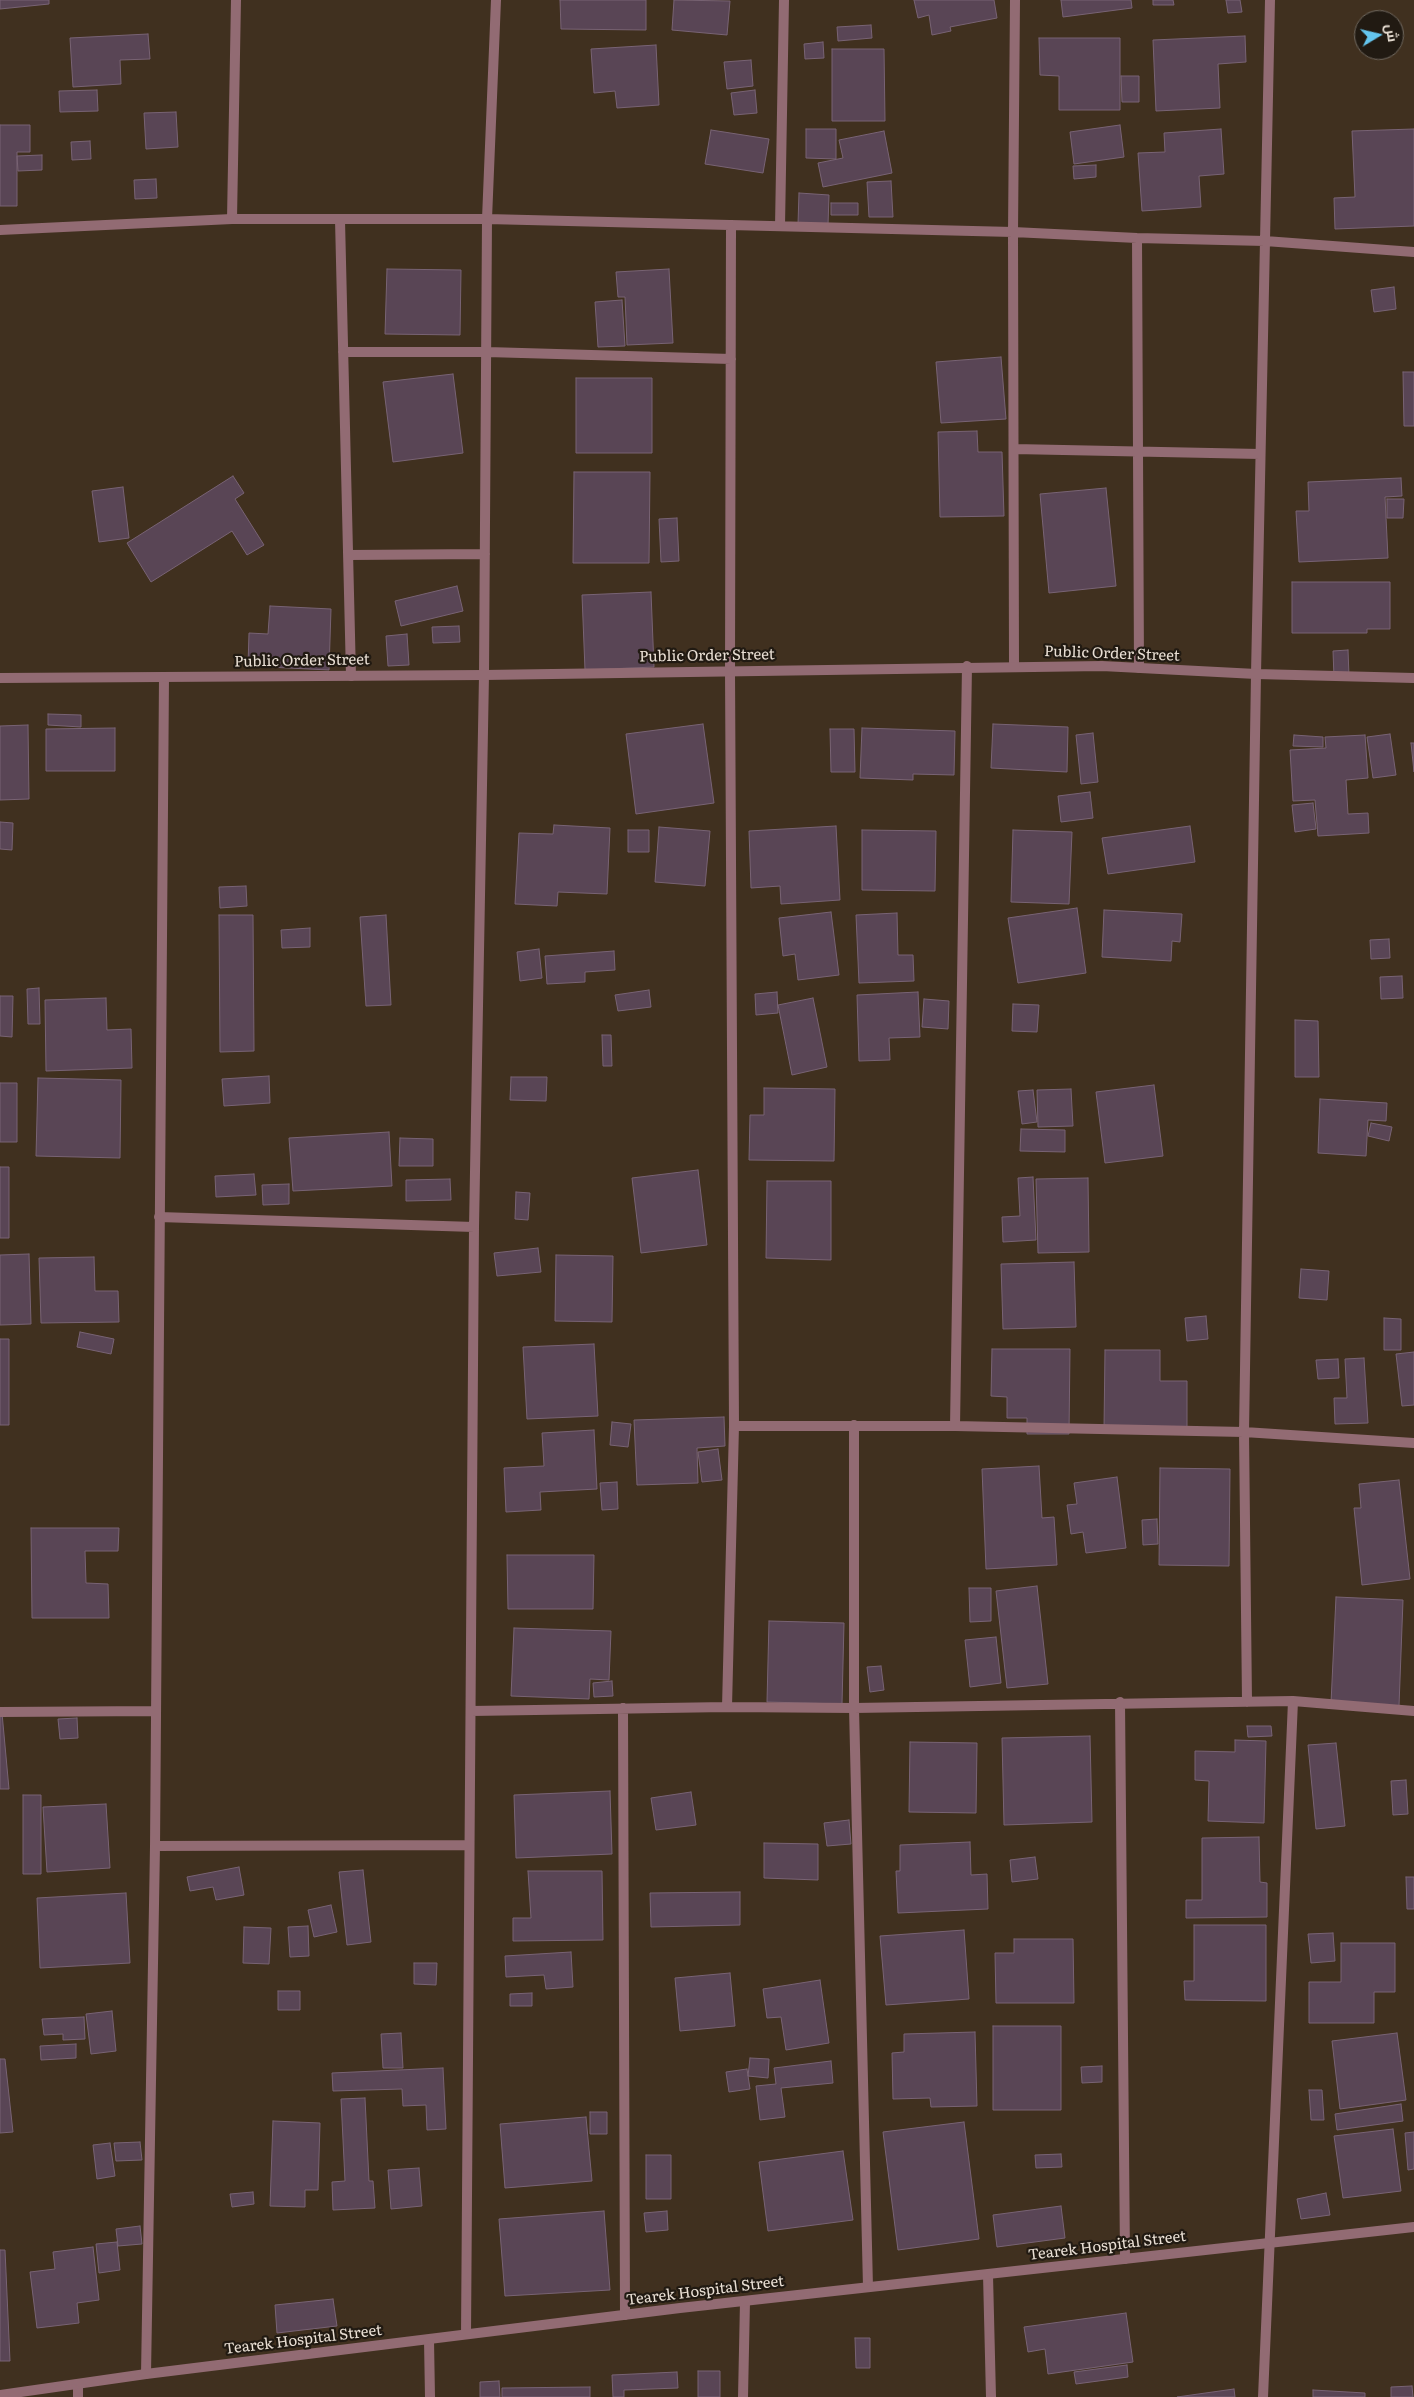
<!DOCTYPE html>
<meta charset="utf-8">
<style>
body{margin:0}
#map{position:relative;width:1414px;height:2397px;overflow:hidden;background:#40301f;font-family:Literata,Cairo,serif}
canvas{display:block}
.north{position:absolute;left:1354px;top:10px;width:50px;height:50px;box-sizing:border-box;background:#211a12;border:1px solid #716960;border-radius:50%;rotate:81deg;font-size:14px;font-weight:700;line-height:20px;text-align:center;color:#e9dfd4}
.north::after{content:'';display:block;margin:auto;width:18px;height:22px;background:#64c5ee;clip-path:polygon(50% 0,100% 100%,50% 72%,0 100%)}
</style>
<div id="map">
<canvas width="1414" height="2397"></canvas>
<div class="north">ش</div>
</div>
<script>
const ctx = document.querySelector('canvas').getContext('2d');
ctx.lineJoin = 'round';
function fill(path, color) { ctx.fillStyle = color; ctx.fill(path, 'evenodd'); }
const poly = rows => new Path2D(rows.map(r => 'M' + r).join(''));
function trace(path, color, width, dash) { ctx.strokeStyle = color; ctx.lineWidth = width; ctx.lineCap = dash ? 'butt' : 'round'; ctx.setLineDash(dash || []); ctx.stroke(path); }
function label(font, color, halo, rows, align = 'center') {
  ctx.font = font + ' Literata,serif'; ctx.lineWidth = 4.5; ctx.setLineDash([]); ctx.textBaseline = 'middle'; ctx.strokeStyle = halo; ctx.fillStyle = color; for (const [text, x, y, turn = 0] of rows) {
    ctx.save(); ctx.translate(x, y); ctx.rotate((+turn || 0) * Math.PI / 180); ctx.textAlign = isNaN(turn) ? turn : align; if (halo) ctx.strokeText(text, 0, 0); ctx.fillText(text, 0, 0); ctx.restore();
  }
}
const building = poly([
 [0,0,49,0,49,4,0,9,0,0],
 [560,0,646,0,646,30,561,29,560,0],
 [674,0,730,1,727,35,672,30,674,0],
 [914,0,994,0,997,18,950,27,951,31,932,35,929,15,918,18,914,0],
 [1061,0,1131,0,1132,8,1063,17,1061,0],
 [1153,0,1173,0,1174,5,1153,5,1153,0],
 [1226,0,1240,0,1242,12,1228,13,1226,0],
 [871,25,872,38,838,41,837,27,871,25],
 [148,34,150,59,120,60,121,84,73,87,70,38,148,34],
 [1245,36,1246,62,1218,64,1220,108,1156,111,1153,40,1245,36],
 [1039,38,1120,38,1120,110,1059,110,1059,76,1040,75,1039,38],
 [823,42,824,58,805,59,804,44,823,42],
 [656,45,659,105,617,108,615,91,594,93,591,49,656,45],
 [832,49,884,49,885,121,832,121,832,49],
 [751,60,753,86,727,89,724,62,751,60],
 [1121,76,1139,76,1139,102,1122,102,1121,76],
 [97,90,98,111,60,112,59,91,97,90],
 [755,90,757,113,734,115,731,93,755,90],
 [176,112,178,147,146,149,144,113,176,112],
 [0,125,30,125,30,152,17,152,17,206,0,206,0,125],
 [1120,125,1124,157,1074,164,1070,132,1120,125],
 [806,129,836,129,836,159,806,158,806,129],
 [1221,129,1224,174,1199,176,1201,207,1142,211,1138,153,1165,152,1164,133,1221,129],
 [1414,129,1414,226,1335,229,1334,198,1355,197,1352,131,1414,129],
 [711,130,769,139,763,173,705,164,711,130],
 [884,131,892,173,823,187,818,163,843,158,839,140,884,131],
 [90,141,91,159,72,160,71,142,90,141],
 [42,155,42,170,18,171,17,156,42,155],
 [1096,165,1096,177,1074,179,1073,166,1096,165],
 [156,179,157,198,135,199,134,180,156,179],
 [891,181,893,217,869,217,867,182,891,181],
 [799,193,829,195,828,225,798,224,799,193],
 [831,203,858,203,858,215,831,215,831,203],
 [387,269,461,270,460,335,385,334,387,269],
 [669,269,673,343,627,345,625,297,618,297,616,272,669,269],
 [1394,287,1396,309,1374,312,1371,290,1394,287],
 [622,300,625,346,598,347,595,302,622,300],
 [1001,357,1006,419,941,423,936,362,1001,357],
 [1403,372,1414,372,1414,426,1404,426,1403,372],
 [453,374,463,453,393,462,383,382,453,374],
 [576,378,652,378,652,453,576,453,576,378],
 [977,431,978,452,1002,452,1004,516,940,517,938,432,977,431],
 [574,472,650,472,649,563,573,563,574,472],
 [233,476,244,493,235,499,264,545,247,555,232,531,151,582,127,543,233,476],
 [1401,478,1402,496,1385,497,1388,558,1299,562,1296,511,1309,511,1308,482,1401,478],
 [123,487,129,538,99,542,92,491,123,487],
 [1106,488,1116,586,1049,593,1040,494,1106,488],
 [1387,499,1404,499,1403,518,1387,518,1387,499],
 [677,518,679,561,661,562,659,519,677,518],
 [1292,582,1390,582,1390,629,1367,629,1367,633,1292,633,1292,582],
 [457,586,463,611,401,626,395,601,457,586],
 [651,592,654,667,585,670,582,595,651,592],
 [270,606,331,609,329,670,248,666,249,633,268,634,270,606],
 [459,626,460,642,433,643,432,627,459,626],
 [407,634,409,665,388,666,386,636,407,634],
 [1348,650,1349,676,1334,677,1333,651,1348,650],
 [48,714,81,715,81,727,48,725,48,714],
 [703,724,714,803,636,814,626,734,703,724],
 [993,724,1068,727,1067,772,991,768,993,724],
 [28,725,29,799,0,800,0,726,28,725],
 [115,728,115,771,46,771,46,729,115,728],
 [862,728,955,731,954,775,913,774,913,780,860,778,862,728],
 [830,729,854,729,855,772,831,772,830,729],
 [1093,733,1098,782,1081,784,1076,735,1093,733],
 [1390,734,1396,775,1373,778,1367,737,1390,734],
 [1294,735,1323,737,1323,747,1293,746,1294,735],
 [1365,735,1368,778,1346,780,1348,814,1368,813,1369,833,1318,836,1315,800,1293,801,1290,750,1326,748,1325,737,1365,735],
 [1411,743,1414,743,1414,772,1411,743],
 [1090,792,1093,818,1061,822,1058,796,1090,792],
 [1313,803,1316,829,1295,832,1292,805,1313,803],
 [0,822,13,823,12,850,0,849,0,822],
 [554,825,610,828,607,894,558,892,557,906,515,904,519,833,553,834,554,825],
 [836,826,840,900,781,904,780,886,751,888,749,831,836,826],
 [1190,826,1195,862,1108,874,1102,838,1190,826],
 [659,827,710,831,705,886,655,882,659,827],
 [628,830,649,830,649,852,628,852,628,830],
 [862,830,936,831,935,891,862,890,862,830],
 [1013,830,1072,832,1069,904,1011,902,1013,830],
 [246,886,247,906,220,908,219,887,246,886],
 [1077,908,1086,973,1018,983,1008,918,1077,908],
 [1104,910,1182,914,1180,942,1172,941,1171,961,1102,957,1104,910],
 [831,912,839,975,798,980,795,954,783,956,779,918,831,912],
 [897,913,898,955,913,955,914,981,859,983,856,915,897,913],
 [219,915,253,915,254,1051,220,1052,219,915],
 [386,915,391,1005,366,1006,360,917,386,915],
 [310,928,310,947,282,948,281,930,310,928],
 [1389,939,1390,958,1371,959,1370,940,1389,939],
 [539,949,542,978,520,981,517,952,539,949],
 [614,951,615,970,585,972,585,982,547,984,545,956,614,951],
 [1402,976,1403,998,1381,999,1380,977,1402,976],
 [39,988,40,1024,28,1024,27,989,39,988],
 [649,990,651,1007,618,1011,615,995,649,990],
 [777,992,778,1013,756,1015,755,994,777,992],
 [918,992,920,1037,889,1038,890,1060,859,1061,857,995,918,992],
 [0,996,13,996,12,1037,0,1036,0,996],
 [106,998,107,1030,131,1029,132,1068,46,1071,45,1000,106,998],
 [813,998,827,1067,792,1075,778,1005,813,998],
 [924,999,949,1001,948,1029,922,1027,924,999],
 [1013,1004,1039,1005,1037,1032,1012,1031,1013,1004],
 [1295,1020,1318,1021,1319,1077,1295,1077,1295,1020],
 [602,1035,611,1035,612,1066,603,1066,602,1035],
 [269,1076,270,1103,224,1106,222,1079,269,1076],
 [511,1077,547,1077,546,1101,510,1100,511,1077],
 [38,1078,121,1080,120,1158,36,1156,38,1078],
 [0,1083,17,1083,17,1142,0,1142,0,1083],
 [1154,1085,1163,1156,1105,1163,1096,1092,1154,1085],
 [764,1088,835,1089,834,1161,749,1160,750,1115,764,1115,764,1088],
 [1071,1089,1073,1126,1038,1127,1037,1090,1071,1089],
 [1033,1090,1037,1122,1022,1124,1018,1091,1033,1090],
 [1320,1099,1387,1103,1386,1121,1368,1120,1366,1156,1318,1153,1320,1099],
 [1371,1123,1392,1127,1389,1141,1368,1136,1371,1123],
 [1021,1129,1065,1130,1065,1152,1020,1151,1021,1129],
 [389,1132,392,1186,293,1191,289,1138,389,1132],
 [400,1138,433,1139,433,1166,399,1166,400,1138],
 [0,1167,9,1167,9,1238,0,1238,0,1167],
 [698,1170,707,1245,641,1253,632,1178,698,1170],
 [254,1174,256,1195,216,1197,215,1176,254,1174],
 [1033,1177,1036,1240,1003,1242,1002,1217,1020,1216,1018,1178,1033,1177],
 [1088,1178,1089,1252,1038,1253,1036,1179,1088,1178],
 [450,1179,451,1200,406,1201,406,1180,450,1179],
 [767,1181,831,1181,831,1260,766,1258,767,1181],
 [289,1184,289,1204,263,1205,262,1185,289,1184],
 [516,1192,530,1193,528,1220,515,1219,516,1192],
 [538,1248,541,1272,497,1276,494,1253,538,1248],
 [29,1254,31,1324,0,1325,0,1255,29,1254],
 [556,1255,613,1256,612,1322,555,1321,556,1255],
 [94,1257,95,1291,118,1291,119,1322,41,1323,39,1258,94,1257],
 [1074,1262,1076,1327,1003,1329,1001,1264,1074,1262],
 [1301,1269,1329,1271,1327,1300,1299,1298,1301,1269],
 [1206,1316,1208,1339,1187,1341,1185,1318,1206,1316],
 [1384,1318,1401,1319,1401,1350,1384,1350,1384,1318],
 [80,1332,114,1339,111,1354,77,1347,80,1332],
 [0,1339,9,1339,9,1425,0,1425,0,1339],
 [594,1344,598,1416,527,1419,523,1347,594,1344],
 [992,1349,1070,1349,1069,1434,1027,1434,1027,1418,1007,1418,1007,1397,991,1396,992,1349],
 [1105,1350,1160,1350,1160,1381,1187,1381,1187,1430,1104,1429,1105,1350],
 [1414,1352,1414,1405,1402,1406,1396,1354,1414,1352],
 [1364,1358,1368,1423,1335,1424,1334,1398,1347,1398,1345,1359,1364,1358],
 [1338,1359,1339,1378,1318,1379,1316,1360,1338,1359],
 [724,1417,725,1446,697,1448,698,1483,637,1485,634,1420,724,1417],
 [612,1422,631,1424,628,1447,610,1445,612,1422],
 [594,1430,597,1489,540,1492,541,1510,506,1512,504,1468,544,1466,542,1433,594,1430],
 [718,1449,722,1480,702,1482,698,1452,718,1449],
 [1039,1466,1042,1518,1054,1517,1057,1565,986,1569,982,1469,1039,1466],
 [1160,1468,1230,1469,1229,1566,1159,1565,1160,1468],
 [1117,1477,1126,1548,1086,1553,1083,1532,1071,1534,1067,1505,1077,1504,1074,1483,1117,1477],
 [1399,1480,1410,1579,1362,1585,1354,1508,1361,1508,1359,1484,1399,1480],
 [617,1482,618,1509,602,1510,600,1483,617,1482],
 [1157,1519,1158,1544,1143,1545,1142,1520,1157,1519],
 [31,1528,119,1528,118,1551,85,1551,86,1583,108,1584,109,1618,32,1618,31,1528],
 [507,1555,594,1555,593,1609,508,1609,507,1555],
 [1037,1586,1048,1684,1007,1688,996,1591,1037,1586],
 [969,1588,991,1588,991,1621,970,1622,969,1588],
 [1336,1597,1403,1600,1399,1706,1331,1703,1336,1597],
 [769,1621,844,1623,842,1704,767,1702,769,1621],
 [514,1628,611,1631,609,1680,590,1679,589,1699,511,1696,514,1628],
 [996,1637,1001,1683,970,1687,965,1640,996,1637],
 [881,1666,884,1690,870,1692,867,1667,881,1666],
 [612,1681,613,1696,594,1697,593,1683,612,1681],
 [0,1713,2,1713,9,1789,0,1789,0,1713],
 [77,1718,78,1738,60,1739,58,1719,77,1718],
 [1247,1726,1271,1726,1272,1736,1248,1737,1247,1726],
 [1090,1736,1092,1822,1004,1825,1002,1738,1090,1736],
 [1235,1740,1266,1741,1264,1823,1208,1821,1209,1781,1195,1780,1195,1751,1235,1752,1235,1740],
 [910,1742,977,1743,976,1813,909,1812,910,1742],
 [1336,1743,1345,1826,1316,1829,1308,1745,1336,1743],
 [1406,1780,1408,1814,1393,1815,1391,1781,1406,1780],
 [610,1791,612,1854,516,1858,514,1795,610,1791],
 [691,1792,696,1825,656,1830,651,1798,691,1792],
 [23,1795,41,1795,41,1874,23,1874,23,1795],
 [106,1804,110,1868,47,1872,43,1807,106,1804],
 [849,1820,851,1844,827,1846,824,1823,849,1820],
 [1259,1837,1260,1882,1267,1883,1267,1917,1186,1918,1186,1900,1202,1900,1202,1838,1259,1837],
 [970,1842,971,1875,987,1874,988,1909,898,1913,896,1871,900,1871,900,1845,970,1842],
 [764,1843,818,1844,818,1880,764,1878,764,1843],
 [1035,1857,1038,1879,1012,1882,1010,1860,1035,1857],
 [239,1867,244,1895,216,1900,213,1887,190,1891,187,1877,239,1867],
 [363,1870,371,1942,347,1945,339,1872,363,1870],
 [528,1871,602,1871,603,1940,513,1941,513,1918,531,1918,528,1871],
 [1406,1877,1414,1877,1414,1909,1407,1909,1406,1877],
 [740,1892,740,1925,651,1927,650,1893,740,1892],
 [126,1893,130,1963,40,1968,37,1898,126,1893],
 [331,1905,337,1932,314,1937,308,1910,331,1905],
 [1194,1925,1266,1925,1266,2001,1185,2000,1184,1981,1194,1981,1194,1925],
 [308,1926,309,1956,290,1957,288,1927,308,1926],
 [244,1927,271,1928,269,1964,243,1963,244,1927],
 [964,1930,969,1999,886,2005,880,1936,964,1930],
 [1333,1933,1335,1961,1311,1963,1308,1934,1333,1933],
 [1014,1939,1073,1939,1074,2003,996,2003,995,1953,1014,1953,1014,1939],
 [1341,1943,1395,1943,1395,1992,1374,1992,1374,2023,1309,2023,1309,1982,1341,1982,1341,1943],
 [571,1952,573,1987,546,1989,544,1975,506,1977,505,1956,571,1952],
 [414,1963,437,1963,436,1985,414,1984,414,1963],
 [730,1973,735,2026,680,2031,675,1978,730,1973],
 [820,1980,829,2043,786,2050,781,2017,767,2018,763,1989,820,1980],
 [278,1991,300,1991,300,2010,278,2010,278,1991],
 [532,1993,532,2006,510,2006,510,1994,532,1993],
 [112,2011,116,2051,91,2054,86,2014,112,2011],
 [84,2017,85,2039,63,2040,63,2034,44,2035,42,2019,84,2017],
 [993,2026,1061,2026,1061,2110,993,2110,993,2026],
 [975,2032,977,2106,931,2107,930,2098,893,2099,892,2053,904,2052,904,2034,975,2032],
 [401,2033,403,2068,383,2068,381,2034,401,2033],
 [1397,2033,1406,2100,1340,2109,1332,2041,1397,2033],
 [76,2044,76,2058,41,2060,40,2046,76,2044],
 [750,2058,769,2059,768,2078,748,2076,750,2058],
 [0,2059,5,2059,13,2132,0,2133,0,2059],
 [831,2061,833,2083,781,2088,785,2117,760,2120,756,2086,776,2084,774,2068,831,2061],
 [1102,2066,1102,2082,1082,2083,1081,2067,1102,2066],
 [443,2068,446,2129,427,2130,426,2105,403,2106,402,2089,333,2091,332,2073,443,2068],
 [747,2069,750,2089,729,2092,726,2072,747,2069],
 [1309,2090,1322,2090,1324,2120,1311,2120,1309,2090],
 [365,2098,369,2181,373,2181,375,2208,333,2210,332,2182,345,2181,341,2099,365,2098],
 [1401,2104,1403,2121,1337,2130,1335,2114,1401,2104],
 [590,2112,607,2112,607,2134,590,2134,590,2112],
 [586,2117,592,2181,505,2188,500,2124,586,2117],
 [273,2121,320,2123,318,2190,305,2190,305,2207,270,2206,273,2121],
 [964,2122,979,2239,898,2250,883,2132,964,2122],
 [1393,2129,1401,2191,1343,2198,1334,2136,1393,2129],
 [1414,2132,1414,2169,1408,2170,1405,2133,1414,2132],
 [140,2142,142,2160,116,2161,114,2143,140,2142],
 [110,2143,115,2176,97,2179,93,2145,110,2143],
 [843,2151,853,2220,768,2231,759,2162,843,2151],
 [1061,2154,1062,2167,1036,2168,1035,2155,1061,2154],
 [646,2155,671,2155,671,2199,646,2199,646,2155],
 [419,2168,422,2206,391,2209,388,2170,419,2168],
 [253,2192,254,2204,232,2207,230,2194,253,2192],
 [1326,2193,1330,2215,1301,2219,1297,2199,1326,2193],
 [1061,2206,1065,2238,997,2247,993,2215,1061,2206],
 [604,2211,610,2290,505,2296,499,2219,604,2211],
 [667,2211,668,2230,646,2232,644,2213,667,2211],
 [140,2226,142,2244,118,2246,116,2229,140,2226],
 [117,2242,120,2270,99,2273,96,2244,117,2242],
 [93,2247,99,2300,77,2303,79,2323,37,2328,30,2272,55,2269,53,2252,93,2247],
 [0,2250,5,2250,10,2361,0,2361,0,2250],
 [333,2299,337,2326,277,2333,275,2305,333,2299],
 [1126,2313,1133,2362,1048,2374,1045,2349,1028,2352,1024,2327,1126,2313],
 [855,2338,870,2338,870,2368,856,2368,855,2338],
 [1127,2365,1128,2377,1076,2384,1074,2372,1127,2365],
 [698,2371,720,2371,720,2397,698,2397,698,2371],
 [677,2372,678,2388,624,2390,624,2397,613,2397,612,2375,677,2372],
 [499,2381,500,2397,480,2397,480,2382,499,2381],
 [1412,2386,1413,2397,1391,2397,1391,2387,1412,2386],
 [590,2387,590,2397,502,2397,502,2388,590,2387],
 [1234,2389,1235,2397,1177,2397,1234,2389],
 [1313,2390,1365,2393,1365,2397,1313,2397,1313,2390]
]);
fill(building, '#594555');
trace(building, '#786374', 1);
trace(poly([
 [232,219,236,0],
 [340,220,351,676],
 [780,226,784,0],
 [0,230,232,219,487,219,1013,232,1137,238,1265,241,1414,252],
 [1137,238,1139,668],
 [343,352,487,352,731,359],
 [1014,449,1260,454],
 [349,555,485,554],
 [1014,666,1013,232,1015,0],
 [159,1217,474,1227],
 [854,1425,854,1708,868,2287],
 [734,1426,955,1426,1244,1432,1414,1443],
 [955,1426,967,666],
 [1120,1702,1125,2259],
 [1247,1702,1244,1432,1256,674,1270,0],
 [727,1707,734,1426,730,671,731,225],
 [623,1708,625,2315],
 [471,1711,727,1707,854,1708,1293,1701,1414,1711],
 [0,1712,156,1711],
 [155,1846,469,1845],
 [988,2275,991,2397],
 [466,2334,474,1227,484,675,487,219,496,0],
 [429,2340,430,2397],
 [146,2374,155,1846,164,677],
 [78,2397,78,2385],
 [743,2397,745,2301],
 [1263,2397,1293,1701]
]), '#926b73', 10);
trace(poly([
 [0,678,484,675,1102,666,1256,674,1414,678],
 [0,2395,146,2374,680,2308,1414,2227]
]), '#926b73', 10);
label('15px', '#e9dfd4', '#211a12', [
 ["Public Order Street",1112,654,2],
 ["Public Order Street",707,656,-1],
 ["Public Order Street",302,661,-1],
 ["Tearek Hospital Street",1107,2246,-7],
 ["Tearek Hospital Street",705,2291,-7],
 ["Tearek Hospital Street",303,2340,-7]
]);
</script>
